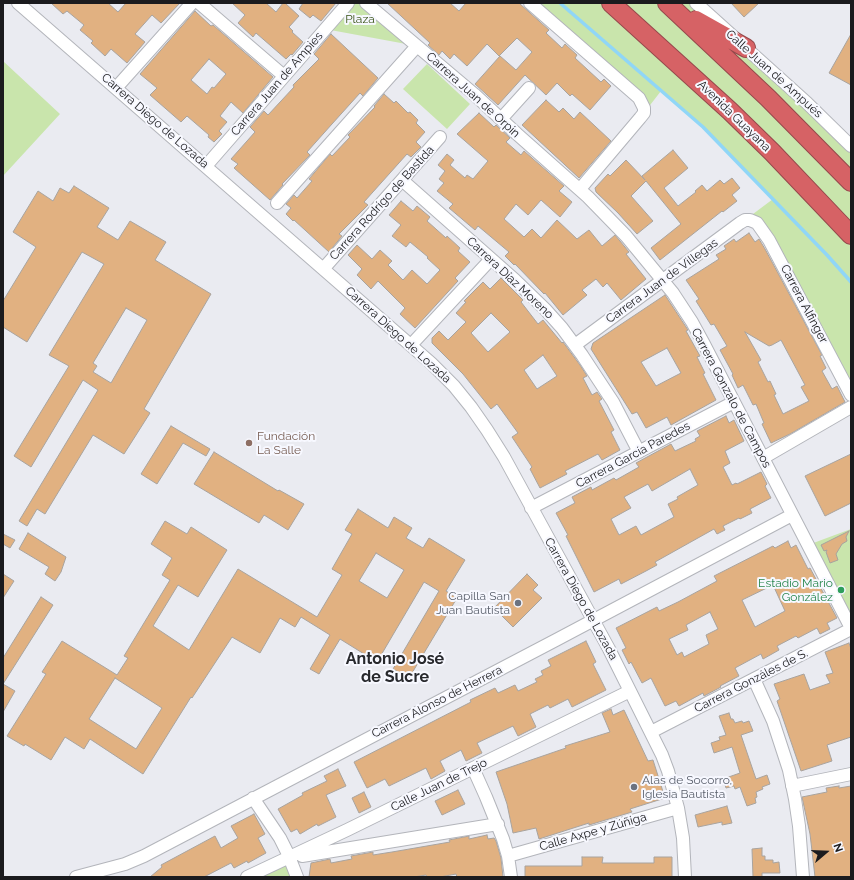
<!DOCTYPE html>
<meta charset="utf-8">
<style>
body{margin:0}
#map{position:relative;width:854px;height:880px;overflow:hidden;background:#eaebf1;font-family:Raleway,sans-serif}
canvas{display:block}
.frame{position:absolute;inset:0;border:4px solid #1b1b1e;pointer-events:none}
.north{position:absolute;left:806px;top:832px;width:40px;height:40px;-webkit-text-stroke:3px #f7f8ff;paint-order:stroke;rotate:71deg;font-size:11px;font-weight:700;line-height:16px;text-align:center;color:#1b1b1e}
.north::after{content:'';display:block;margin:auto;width:14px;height:18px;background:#1b1b1e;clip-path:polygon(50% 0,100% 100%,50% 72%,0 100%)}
</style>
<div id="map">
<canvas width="854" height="880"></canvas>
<div class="frame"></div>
<div class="north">N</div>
</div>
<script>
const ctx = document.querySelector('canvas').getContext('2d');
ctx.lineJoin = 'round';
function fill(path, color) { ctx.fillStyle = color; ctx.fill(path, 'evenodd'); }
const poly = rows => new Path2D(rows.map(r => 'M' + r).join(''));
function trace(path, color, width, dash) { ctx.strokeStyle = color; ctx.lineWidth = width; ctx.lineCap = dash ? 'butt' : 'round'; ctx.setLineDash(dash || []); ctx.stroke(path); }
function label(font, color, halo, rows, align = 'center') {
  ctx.font = font + ' Raleway,sans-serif'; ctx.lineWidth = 4; ctx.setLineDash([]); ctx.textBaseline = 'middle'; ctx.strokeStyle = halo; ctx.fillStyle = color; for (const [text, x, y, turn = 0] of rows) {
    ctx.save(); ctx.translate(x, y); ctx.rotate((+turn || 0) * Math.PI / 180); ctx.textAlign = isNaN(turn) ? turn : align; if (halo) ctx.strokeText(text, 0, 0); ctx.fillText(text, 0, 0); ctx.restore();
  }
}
fill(poly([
 [348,3,366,3,417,46,325,29],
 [530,3,696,3,851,146,851,395,761,227,741,223,773,199,703,127,661,91,640,118,644,108],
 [3,61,60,114,3,176],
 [427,64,470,104,447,129,403,89],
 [851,529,851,628,808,545],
 [289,857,297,877,248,877]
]), '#c9e5ac');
trace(poly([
 [560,3,703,127,827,255,851,282]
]), '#90d6f7', 3.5);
const building = poly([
 [51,3,108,3,118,12,126,3,180,3,161,23,152,15,135,34,145,42,127,63,111,49,105,56,91,43,93,41,80,30,84,25,67,11,63,14,51,3],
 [232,3,266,3,276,12,283,3,285,3,299,16,289,27,293,31,292,32,303,42,292,55,291,54,286,59,256,33,253,37,238,23,245,15,232,3],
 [303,3,336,3,321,21,313,15,310,18,299,9,303,3],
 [387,3,450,3,459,11,466,3,519,3,549,30,546,33,562,48,565,44,577,55,575,58,601,82,604,79,611,86,590,110,572,94,570,96,557,83,546,95,525,75,498,105,475,84,500,56,516,70,532,52,517,38,499,56,487,44,467,66,454,54,450,59,442,51,439,55,428,45,430,43,387,3],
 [731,3,759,3,744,17,731,3],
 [195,11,211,26,213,25,273,77,243,113,231,102,220,116,227,122,219,131,222,134,214,142,208,137,209,135,187,116,181,122,150,95,157,88,140,74,195,11],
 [209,59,226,74,214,88,212,87,207,94,191,80,209,59],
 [331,34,378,78,363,96,360,93,332,124,307,152,310,155,282,184,283,185,270,200,234,168,238,164,231,159,255,132,250,127,264,111,268,115,294,87,293,85,319,59,314,54,331,34],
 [851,34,851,85,829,73,851,34],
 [384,94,394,103,396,101,408,113,410,112,418,120,416,123,425,132,416,142,421,147,411,157,407,154,364,202,368,205,339,234,342,236,329,252,294,220,293,221,286,214,291,208,286,204,294,195,297,198,312,181,309,179,330,154,332,156,350,137,348,135,375,107,374,106,384,94],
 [546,100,559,112,563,108,574,119,580,112,611,141,579,178,522,125,546,100],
 [479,113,494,127,496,125,510,138,506,142,521,155,524,151,564,186,559,191,572,202,560,217,541,200,528,215,516,204,504,219,524,237,532,229,541,238,557,220,577,239,589,230,602,246,615,235,629,252,626,254,646,279,621,300,607,283,603,287,596,279,582,290,587,295,563,315,545,293,544,294,515,264,514,265,505,256,509,252,478,226,475,230,449,208,453,204,437,191,444,183,439,179,445,171,438,165,447,154,454,160,450,165,465,178,467,175,473,179,488,161,457,134,479,113],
 [673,150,688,168,664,188,678,206,696,192,695,191,702,185,707,191,720,180,724,184,732,178,740,188,732,195,737,201,723,212,722,211,660,260,651,248,681,224,646,181,631,196,653,221,637,234,618,213,596,192,595,188,608,174,610,176,626,160,645,180,642,176,673,150],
 [74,186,109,208,97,227,118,240,130,221,166,242,155,260,211,294,144,409,150,413,124,454,93,435,45,514,37,509,27,526,19,521,98,390,83,380,31,467,14,456,69,366,49,355,104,264,82,252,27,342,3,327,3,301,36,247,13,232,38,191,53,201,60,188,69,193,74,186],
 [126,308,147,320,111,383,93,372,97,366,93,363,126,308],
 [401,201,413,211,417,206,430,217,427,221,446,238,447,236,460,248,458,251,470,262,455,278,458,281,415,328,400,314,405,308,378,281,371,289,357,275,362,269,348,255,357,245,372,259,380,250,392,261,388,265,403,280,412,270,427,284,440,270,427,258,428,257,410,242,406,247,392,236,401,225,389,215,401,201],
 [749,233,755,242,759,239,765,249,822,355,820,356,826,368,822,371,832,389,837,386,845,402,790,434,771,443,762,424,764,423,756,404,753,405,743,385,738,388,732,375,733,374,720,350,727,346,714,324,711,325,696,301,699,299,686,280,719,259,716,255,726,249,724,246,734,239,736,242,749,233],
 [745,332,769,346,772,345,781,340,805,385,801,387,809,401,783,414,774,395,776,394,770,381,768,382,758,362,761,360,745,332],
 [501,278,523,300,521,302,538,324,543,320,562,343,563,342,580,365,587,376,583,378,592,395,597,392,602,399,599,401,614,430,611,432,620,450,602,460,598,454,565,471,567,474,540,488,530,469,532,467,512,437,518,433,505,415,497,404,491,409,463,374,432,343,432,338,439,331,448,340,466,322,456,313,466,302,464,301,483,282,490,289,501,278],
 [491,313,510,332,488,352,471,333,491,313],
 [543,355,557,376,537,389,524,370,543,355],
 [665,295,688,330,686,331,700,356,697,357,705,373,703,374,716,400,671,425,667,417,646,428,637,412,632,414,591,349,593,343,665,295],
 [667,348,681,373,656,386,641,362,667,348],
 [726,416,729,423,734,420,744,441,725,451,730,463,723,467,732,485,736,483,737,484,761,472,767,484,765,486,771,498,750,509,752,513,740,519,739,518,723,526,725,530,717,534,714,529,655,562,657,565,646,571,621,584,619,579,594,592,566,536,568,535,556,513,575,503,572,497,591,487,592,490,614,478,616,480,639,467,636,463,671,444,675,451,696,441,695,439,700,436,697,431,726,416],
 [690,469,698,485,677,497,678,499,668,504,674,517,641,535,636,526,619,535,611,519,631,508,624,497,648,484,652,491,690,469],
 [171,426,210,449,206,456,183,443,157,484,141,474,171,426],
 [214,452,278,491,279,490,304,504,288,530,264,515,259,523,194,484,214,452],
 [851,454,851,503,825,516,805,476,851,454],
 [358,509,388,528,394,517,412,528,406,538,423,548,429,538,465,560,446,591,457,598,409,678,393,669,439,591,424,582,377,662,340,639,319,674,310,669,330,635,301,617,295,627,280,618,260,653,232,637,192,698,191,697,143,774,90,739,84,749,65,737,51,760,25,744,24,746,7,736,46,674,42,672,62,641,117,675,128,658,124,656,170,580,162,575,172,558,151,544,165,521,187,534,191,527,227,550,198,597,178,585,153,626,189,650,238,569,317,617,342,575,332,569,352,534,345,530,358,509],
 [376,553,404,570,387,598,359,581,376,553],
 [115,678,162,708,136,749,89,719,115,678],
 [849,531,846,537,847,541,842,544,836,554,838,560,830,563,826,552,827,550,824,551,821,545,849,531],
 [28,533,66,557,61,572,55,581,45,574,49,567,19,549,28,533],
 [3,534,15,540,10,548,3,544,3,534],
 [788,541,791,548,796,545,808,569,810,568,837,618,827,623,830,629,820,634,817,628,798,638,796,636,777,646,779,650,763,659,761,654,735,668,739,676,720,686,721,687,704,696,703,693,679,706,676,701,665,706,651,678,642,683,631,662,629,664,622,650,626,648,616,628,657,607,659,611,678,602,717,581,714,576,773,546,775,548,788,541],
 [773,585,785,611,755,627,742,600,773,585],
 [710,612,718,629,706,635,709,644,684,657,682,652,677,655,669,639,688,630,686,625,710,612],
 [3,574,14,581,3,598,3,574],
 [527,574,538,585,533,590,542,598,513,627,494,608,527,574],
 [41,597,53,605,3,684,15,691,3,712,3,658,41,597],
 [586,641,596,662,593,664,606,690,572,707,568,699,550,708,548,705,530,714,536,727,518,736,513,726,477,743,482,753,466,761,461,750,440,761,445,771,431,779,426,768,389,786,385,779,367,788,354,762,471,702,470,700,495,688,498,693,515,685,518,691,537,682,535,679,543,675,541,671,551,666,548,660,586,641],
 [849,643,851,649,851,737,827,745,832,761,801,771,777,701,780,699,774,684,804,674,810,690,830,683,826,675,833,673,825,652,849,643],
 [611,709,613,715,624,710,648,761,653,760,665,798,630,809,632,812,589,825,589,823,539,839,536,828,513,833,507,804,496,772,566,748,565,746,610,732,602,713,611,709],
 [729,713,731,719,733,719,735,723,742,721,743,723,749,721,753,731,741,735,756,779,767,775,770,784,762,787,763,789,756,792,757,797,755,798,756,803,747,806,740,787,735,789,734,786,726,788,723,779,740,773,732,747,714,753,711,743,720,740,719,737,726,735,719,716,729,713],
 [338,769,346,786,326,795,336,817,318,826,317,824,300,834,297,829,291,832,278,809,303,795,302,793,327,781,324,776,338,769],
 [839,786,839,788,851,786,851,877,815,877,810,834,802,797,827,792,826,788,839,786],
 [458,790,465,804,442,815,435,801,458,790],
 [364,792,371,807,359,813,352,798,364,792],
 [727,806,732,823,722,825,722,822,698,827,695,815,727,806],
 [254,814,265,834,258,838,266,853,248,863,247,861,234,868,231,863,204,877,150,877,162,867,161,865,215,836,221,848,238,838,231,826,254,814],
 [487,835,488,839,494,838,496,841,501,858,503,877,457,877,456,874,440,877,427,877,426,875,414,877,309,877,311,863,330,859,331,863,352,859,351,856,373,852,373,855,392,852,450,842,449,840,469,836,469,839,487,835],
 [762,848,762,856,765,856,765,860,773,860,773,863,779,862,780,873,762,873,762,877,753,877,752,849,762,848],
 [582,857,603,857,602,863,654,863,654,857,672,857,672,877,525,877,525,866,582,866,582,857]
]);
fill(building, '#e1b181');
trace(building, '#a8a39e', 1);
const minor = poly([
 [18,3,431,363,454,386,471,407,487,430,504,457,609,649,662,755,668,771,678,808,683,838,685,877],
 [199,3,284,76],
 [366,3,474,94,517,134,588,197,626,236,673,293,692,322,704,344,851,628],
 [530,3,639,98,644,108,644,113,640,118,580,189],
 [696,3,807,103,851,146],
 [116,88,192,3],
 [501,119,529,88],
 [206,166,348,3],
 [402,180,515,280,545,309,562,328,582,355,613,402,639,452],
 [277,203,417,46],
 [324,268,440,137],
 [411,345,491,259],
 [575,345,740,223,745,220,750,220,757,223,769,240,851,395],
 [763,458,851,407],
 [531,508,734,402],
 [754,679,773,721,789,770,795,799,799,826,803,877],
 [651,732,851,629],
 [473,768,486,797,503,839,508,856,511,877],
 [792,786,851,774],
 [253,798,280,838,288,854,297,877],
 [302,856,498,824],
 [508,856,678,808],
 [76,877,125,864,144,856,556,640,792,515],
 [247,877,347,830,630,691]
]);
const highway = poly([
 [611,3,730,111,772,152,851,235],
 [667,3,768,98,851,182],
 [696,20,746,48]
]);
trace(minor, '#b3b5bb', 14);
trace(highway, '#95494c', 20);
trace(minor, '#fff', 12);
trace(highway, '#d66265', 18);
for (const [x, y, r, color] of [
 [249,443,4,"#8d6e63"],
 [841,590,4,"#2e9e5b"],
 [518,603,4,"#6b7280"],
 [634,787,4,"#6b7280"]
]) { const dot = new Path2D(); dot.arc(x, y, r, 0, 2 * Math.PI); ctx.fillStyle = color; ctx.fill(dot); trace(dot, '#f7f8ff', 1.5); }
label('12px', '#375114', '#f7f8ff', [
 ["Plaza",360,19]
]);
label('12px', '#1b1b1e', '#f7f8ff', [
 ["Calle Juan de Ampués",774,74,42],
 ["Carrera Juan de Ampies",277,84,-49],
 ["Carrera Juan de Orpin",473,95,42],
 ["Avenida Guayana",734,116,44],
 ["Carrera Diego de Lozada",155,121,41],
 ["Carrera Rodrigo de Bastida",382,203,-48],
 ["Carrera Díaz Moreno",510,278,43],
 ["Carrera Juan de Villegas",662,281,-36],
 ["Carrera Alfinger",804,304,62],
 ["Carrera Diego de Lozada",398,335,42],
 ["Carrera Gonzalo de Campos",731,398,62],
 ["Carrera García Paredes",633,455,-28],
 ["Carrera Diego de Lozada",581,599,61],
 ["Carrera Gonzáles de S.",751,681,-27],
 ["Carrera Alonso de Herrera",437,702,-27],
 ["Calle Juan de Trejo",439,785,-26],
 ["Calle Axpe y Zúñiga",593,832,-16]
]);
label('12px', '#785e54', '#f7f8ff', [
 ["Fundación",257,436],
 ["La Salle",257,450]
], 'left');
label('12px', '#27864d', '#f7f8ff', [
 ["Estadio Mario",833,583],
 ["González",833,597]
], 'right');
label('12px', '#5b616d', '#f7f8ff', [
 ["Capilla San",510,596],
 ["Juan Bautista",510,610],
 ["Alas de Socorro,",642,780,"left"],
 ["Iglesia Bautista",642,794,"left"]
], 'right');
label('bold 16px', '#28292d', '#f7f8ff', [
 ["Antonio José",395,659],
 ["de Sucre",395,677]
]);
</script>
